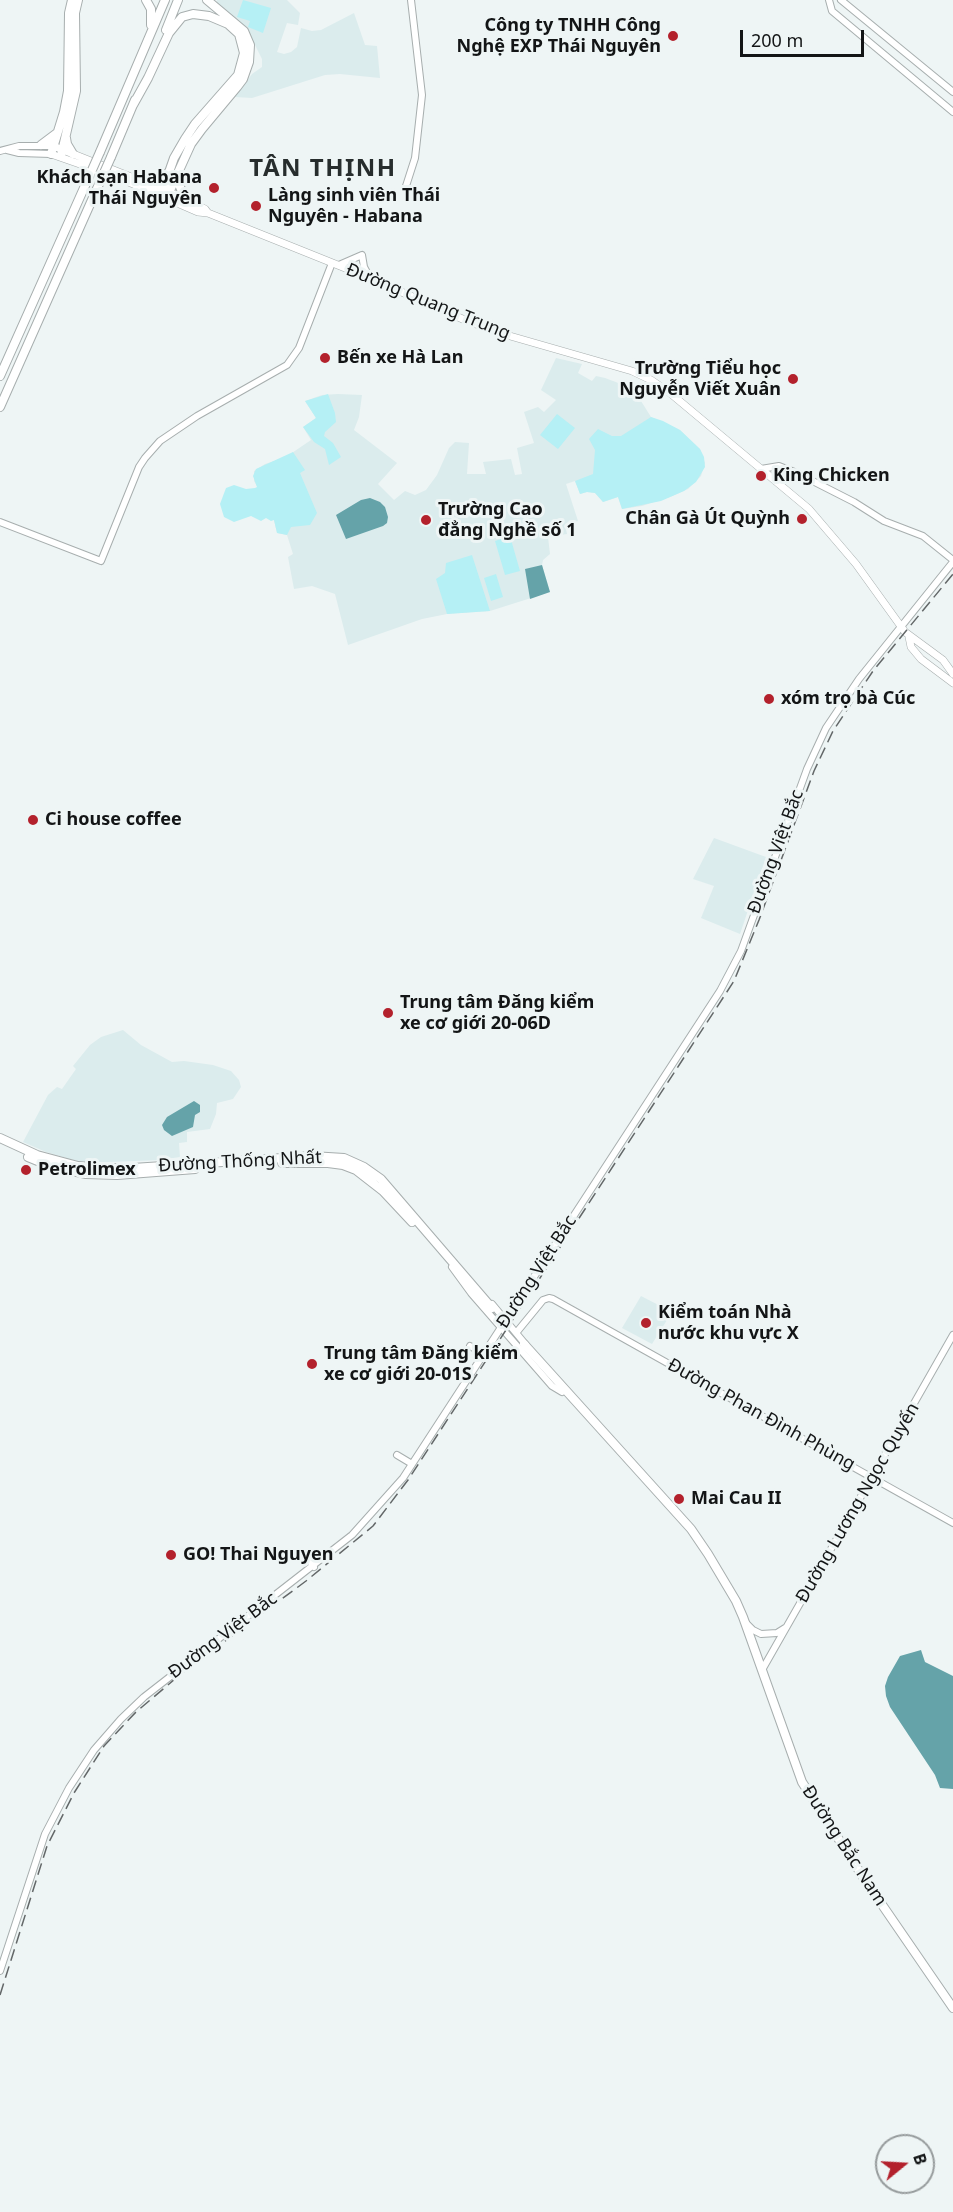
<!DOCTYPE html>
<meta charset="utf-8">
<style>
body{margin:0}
#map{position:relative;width:953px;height:2212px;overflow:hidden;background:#eef5f5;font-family:"Noto Sans",sans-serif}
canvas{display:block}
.north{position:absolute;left:875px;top:2134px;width:60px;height:60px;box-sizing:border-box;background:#eef5f5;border:2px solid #969b9c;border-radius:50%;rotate:72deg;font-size:16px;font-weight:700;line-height:24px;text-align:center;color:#131516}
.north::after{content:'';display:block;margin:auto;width:21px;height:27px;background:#b3212c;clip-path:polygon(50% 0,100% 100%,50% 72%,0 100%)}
.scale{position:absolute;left:740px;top:30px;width:124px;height:27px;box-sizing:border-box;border:3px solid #131516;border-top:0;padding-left:8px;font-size:18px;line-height:21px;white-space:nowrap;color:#131516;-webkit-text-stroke:4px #eef5f5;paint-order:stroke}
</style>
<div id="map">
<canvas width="953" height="2212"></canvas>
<div class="north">B</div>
<div class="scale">200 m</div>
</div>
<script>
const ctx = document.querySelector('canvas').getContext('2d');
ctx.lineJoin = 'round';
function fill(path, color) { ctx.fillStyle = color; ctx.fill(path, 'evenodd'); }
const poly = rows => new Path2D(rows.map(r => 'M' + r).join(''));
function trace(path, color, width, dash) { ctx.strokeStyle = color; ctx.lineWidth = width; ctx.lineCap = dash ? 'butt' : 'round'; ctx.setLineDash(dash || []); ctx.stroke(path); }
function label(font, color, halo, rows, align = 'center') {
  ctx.font = font + ' "Noto Sans",sans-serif'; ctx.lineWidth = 6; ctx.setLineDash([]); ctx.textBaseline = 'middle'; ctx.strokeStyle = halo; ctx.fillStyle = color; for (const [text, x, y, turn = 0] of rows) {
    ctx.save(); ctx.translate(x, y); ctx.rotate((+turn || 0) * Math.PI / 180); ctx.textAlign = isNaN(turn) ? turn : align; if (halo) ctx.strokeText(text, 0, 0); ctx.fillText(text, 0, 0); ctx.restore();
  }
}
fill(poly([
 [217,0,287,0,300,13,298,25,287,23,277,52,284,54,291,52,297,47,301,28,312,31,321,30,354,13,365,45,377,46,380,78,340,74,325,75,252,98,235,97,252,74,262,67,262,59,249,33,216,5],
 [556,358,582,364,578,373,592,381,596,376,605,378,621,384,645,398,641,401,651,417,680,430,700,449,705,463,701,476,688,489,670,497,642,506,622,509,618,497,603,502,595,493,587,492,580,494,575,481,566,484,578,521,565,524,567,534,548,537,550,554,543,560,542,565,550,592,490,611,447,614,422,619,348,645,335,594,312,586,294,589,288,557,293,554,287,535,277,533,272,512,254,481,254,471,265,464,286,457,311,440,303,427,316,418,305,401,322,395,338,394,362,395,359,417,354,430,397,463,378,484,394,500,405,491,415,495,426,490,437,475,449,448,455,442,469,443,467,474,486,474,483,462,511,459,515,475,522,474,517,448,534,443,524,412,538,407,544,412,556,400,541,390],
 [714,838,766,857,740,934,701,918,714,886,693,879],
 [123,1030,141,1045,172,1062,184,1061,213,1065,231,1071,239,1080,241,1087,233,1099,217,1103,216,1114,210,1129,187,1132,187,1142,179,1143,180,1157,160,1160,84,1163,46,1152,23,1142,48,1095,57,1087,62,1089,76,1069,73,1066,90,1045,101,1037],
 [641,1296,672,1312,652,1344,622,1328]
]), '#dbeced');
fill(poly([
 [243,0,271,8,263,33,248,27,250,21,237,17],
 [328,394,335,413,336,422,325,432,324,436,333,443,341,457,329,465,325,449,314,442,303,427,316,418,305,401],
 [557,414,575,428,558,449,540,435],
 [651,417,663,421,680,430,700,449,704,457,705,467,696,482,684,491,661,501,622,509,618,497,603,502,595,493,587,492,580,494,575,481,593,474,595,450,589,439,598,429,612,436,621,436],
 [293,452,305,470,300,473,317,513,310,525,291,527,287,535,277,533,274,520,271,521,266,518,261,521,251,516,234,522,224,517,220,504,226,488,234,485,246,489,255,488,257,487,253,476,256,469],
 [510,536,520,571,505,575,495,541],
 [472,555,490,611,447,614,436,579,445,573,446,563],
 [496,574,503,597,491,601,484,578]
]), '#b5f0f5');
fill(poly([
 [370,498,380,502,385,507,388,517,387,523,383,526,346,539,336,515,361,500],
 [542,565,550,592,530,599,525,569],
 [194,1101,200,1105,200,1112,195,1115,193,1127,172,1136,164,1130,162,1125,167,1117],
 [921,1650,925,1662,953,1676,953,1789,940,1788,935,1775,890,1707,886,1696,885,1686,888,1677,900,1656]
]), '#65a3a9');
trace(poly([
 [490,1310,519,1344]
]), '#cdd3d4', 8, [8, 4]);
const secondary = poly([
 [829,0,832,11,953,112],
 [841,0,953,92],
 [7,150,19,153,51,154],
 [0,151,19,146,53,146],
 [406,186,415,158,422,95,411,0],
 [339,265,362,255,364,267,370,278],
 [761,469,779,466,797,473,854,502,884,521,923,536,953,560],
 [0,522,101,561,139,467,145,458,160,441,197,416,287,365,299,348,332,263],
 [452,1267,471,1293,552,1386,562,1392],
 [492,1304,526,1345],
 [516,1333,543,1300,549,1298,553,1299,953,1523],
 [470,1346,484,1354],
 [397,1455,412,1464],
 [305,1555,314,1567],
 [746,1623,753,1630,761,1634,777,1633,785,1628],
 [762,1670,953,1335],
 [0,1971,45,1834,69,1788,94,1750,121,1719,144,1697,352,1535,403,1478,720,991,741,951,807,769,826,728,859,679,953,562]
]);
const primary = poly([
 [53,146,169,192,205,209,208,213],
 [51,154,117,177,198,212,208,213,370,278,467,321,510,336,632,371,651,380,670,393,809,509,856,564,905,632,943,660,953,674],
 [909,637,911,647,921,659,953,683]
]);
const highway = poly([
 [146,0,151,9,151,25],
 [166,30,178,0],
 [133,105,148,78,169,33,182,17,193,14,209,16,228,24,239,34,244,53,238,75,195,124,185,139,174,158,161,195],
 [66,138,67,144,73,154],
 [41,145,57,133],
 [100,152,165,0],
 [51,154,64,112,68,91,69,13,72,0],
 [61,156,76,91,75,13,78,0],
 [111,157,135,100],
 [175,175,183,194,191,202],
 [136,179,160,178,169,172],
 [167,197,191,144,202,129,237,87,243,79,249,62,250,45,244,31,207,0],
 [0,376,92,170],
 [0,407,103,175],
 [0,1138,37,1155,78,1166,102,1168,133,1168,312,1156,344,1158,364,1167,381,1179,492,1308],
 [28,1157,50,1166,86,1174,117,1175,195,1169],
 [282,1163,328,1163,343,1165,356,1170,383,1191,412,1222],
 [524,1344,691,1529,708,1554,736,1601,743,1617,802,1782,863,1877,953,2008]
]);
trace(secondary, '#a7aeae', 8);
trace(primary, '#a7aeae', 8);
trace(highway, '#a7aeae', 10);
trace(secondary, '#fff', 6);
trace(primary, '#fff', 7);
trace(highway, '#fff', 8);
trace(poly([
 [0,1995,47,1846,74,1793,104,1746,136,1712,182,1673,306,1581,373,1526,408,1480,734,981,759,920,814,771,833,731,873,671,953,574]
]), '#636768', 1.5, [12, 6]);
const highwayBridge = poly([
 [92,170,100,152],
 [103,175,111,157]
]);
trace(highwayBridge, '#a7aeae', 10, []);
trace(highwayBridge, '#fff', 8);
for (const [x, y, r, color] of [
 [673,36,6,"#b3212c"],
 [214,188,6,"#b3212c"],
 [256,206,6,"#b3212c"],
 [325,358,6,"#b3212c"],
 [793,379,6,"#b3212c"],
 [761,476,6,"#b3212c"],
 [802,519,6,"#b3212c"],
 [426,520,6,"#b3212c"],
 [769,699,6,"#b3212c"],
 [33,820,6,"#b3212c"],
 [388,1013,6,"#b3212c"],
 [26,1170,6,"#b3212c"],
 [646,1323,6,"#b3212c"],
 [312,1364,6,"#b3212c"],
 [679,1499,6,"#b3212c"],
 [171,1555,6,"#b3212c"]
]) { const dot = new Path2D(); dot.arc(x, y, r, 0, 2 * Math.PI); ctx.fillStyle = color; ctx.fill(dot); trace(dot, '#eef5f5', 2); }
label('bold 18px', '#131516', '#eef5f5', [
 ["Công ty TNHH Công",661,26,"right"],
 ["Nghệ EXP Thái Nguyên",661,47,"right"],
 ["Khách sạn Habana",202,178,"right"],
 ["Thái Nguyên",202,199,"right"],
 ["Làng sinh viên Thái",268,196],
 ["Nguyên - Habana",268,217],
 ["Bến xe Hà Lan",337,358],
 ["Trường Tiểu học",781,369,"right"],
 ["Nguyễn Viết Xuân",781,390,"right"],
 ["King Chicken",773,476],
 ["Trường Cao",438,510],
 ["đẳng Nghề số 1",438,531],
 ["Chân Gà Út Quỳnh",790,519,"right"],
 ["xóm trọ bà Cúc",781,699],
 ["Ci house coffee",45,820],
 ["Trung tâm Đăng kiểm",400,1003],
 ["xe cơ giới 20-06D",400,1024],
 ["Petrolimex",38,1170],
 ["Kiểm toán Nhà",658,1313],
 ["nước khu vực X",658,1334],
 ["Trung tâm Đăng kiểm",324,1354],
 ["xe cơ giới 20-01S",324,1375],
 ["Mai Cau II",691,1499],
 ["GO! Thai Nguyen",183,1555]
], 'left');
label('18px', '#131516', '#eef5f5', [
 ["Đường Quang Trung",428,302,22],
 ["Đường Việt Bắc",776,852,-70],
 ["Đường Thống Nhất",240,1162,-3],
 ["Đường Việt Bắc",537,1272,-57],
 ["Đường Phan Đình Phùng",761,1415,29],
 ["Đường Lương Ngọc Quyến",858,1503,-60],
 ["Đường Việt Bắc",223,1636,-37],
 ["Đường Bắc Nam",844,1846,57]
]);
ctx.letterSpacing = '1.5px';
label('bold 24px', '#272d2d', '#eef5f5', [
 ["TÂN THỊNH",323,169]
]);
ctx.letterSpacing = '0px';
</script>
